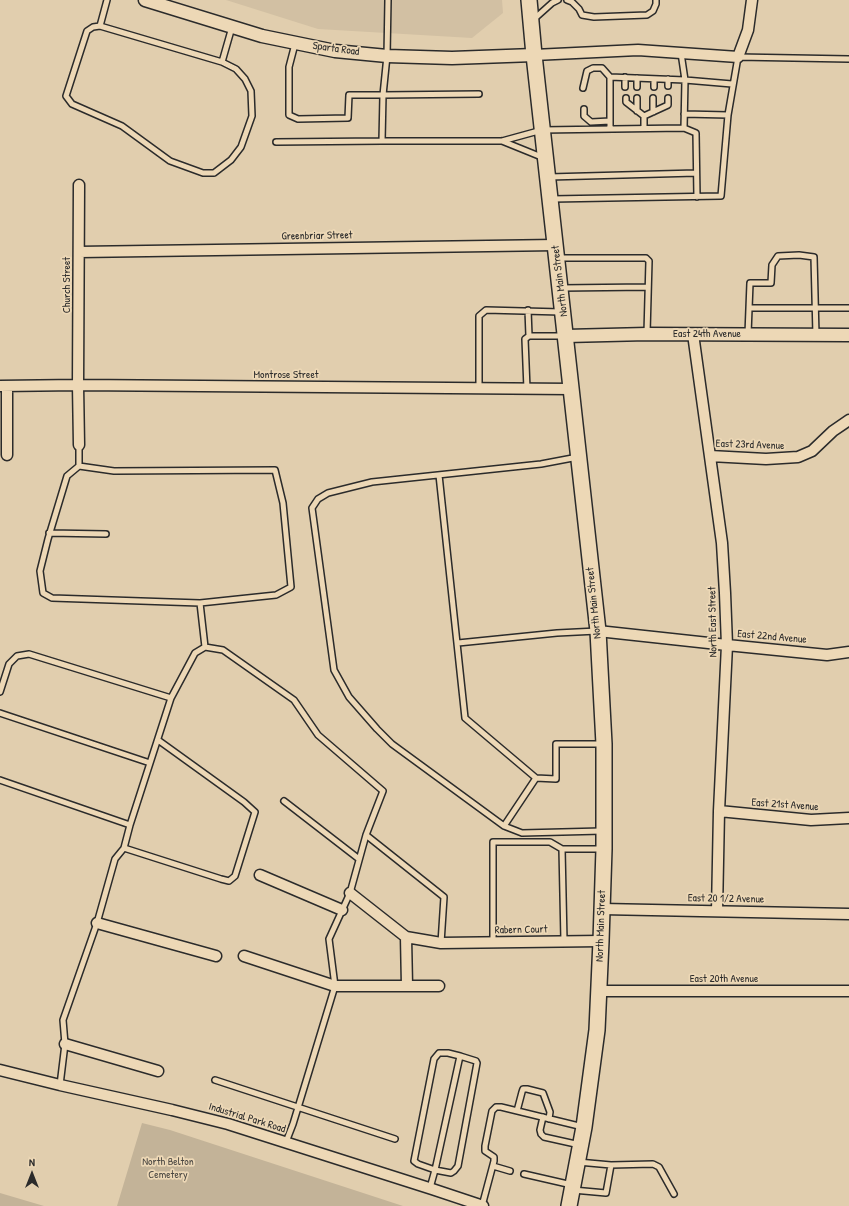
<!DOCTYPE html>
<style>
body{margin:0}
#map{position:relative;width:849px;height:1206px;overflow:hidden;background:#e1ceae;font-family:"Patrick Hand",sans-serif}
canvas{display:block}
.north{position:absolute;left:12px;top:1154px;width:40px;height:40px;-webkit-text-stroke:3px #edd8b6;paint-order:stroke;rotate:0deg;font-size:11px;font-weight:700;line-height:16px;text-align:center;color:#2b2b2b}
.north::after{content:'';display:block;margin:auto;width:14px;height:18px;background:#2b2b2b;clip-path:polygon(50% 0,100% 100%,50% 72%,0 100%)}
</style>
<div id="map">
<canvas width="849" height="1206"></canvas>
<div class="north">N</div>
</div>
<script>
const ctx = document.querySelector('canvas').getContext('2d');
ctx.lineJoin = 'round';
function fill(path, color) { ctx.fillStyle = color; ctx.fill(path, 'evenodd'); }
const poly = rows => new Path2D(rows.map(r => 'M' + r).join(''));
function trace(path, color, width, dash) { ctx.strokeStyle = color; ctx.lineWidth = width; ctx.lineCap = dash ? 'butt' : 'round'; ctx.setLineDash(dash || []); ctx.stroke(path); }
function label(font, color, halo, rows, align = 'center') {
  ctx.font = font + ' "Patrick Hand",sans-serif'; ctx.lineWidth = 3.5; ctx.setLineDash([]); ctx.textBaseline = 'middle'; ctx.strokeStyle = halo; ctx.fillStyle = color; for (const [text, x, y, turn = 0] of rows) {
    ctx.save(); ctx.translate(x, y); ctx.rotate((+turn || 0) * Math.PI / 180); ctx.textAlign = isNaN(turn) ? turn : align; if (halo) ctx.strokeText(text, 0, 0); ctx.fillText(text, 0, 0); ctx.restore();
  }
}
fill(poly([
 [226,0,502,0,503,13,472,38,318,29]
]), '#d2c0a3');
fill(poly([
 [142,1123,170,1130,403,1206,117,1206],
 [0,1193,44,1206,0,1206]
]), '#c3b398');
const service = poly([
 [567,0,572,2,579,9,582,15,594,17,647,15,653,11,656,4,656,0],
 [533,20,552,3,558,0],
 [100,26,222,62,236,69,245,79,251,91,252,116,241,147,231,160,214,173,203,173,170,161,122,126,72,104,66,96,87,31,93,27,100,26],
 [100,26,107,0],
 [295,44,289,67,289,115,298,119,348,118,349,95,383,95,387,56,388,0],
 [222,62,232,27],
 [625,77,625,87],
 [637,78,637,87],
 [668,79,668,86],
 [654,87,654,79],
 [583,88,587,71,593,68,602,68,610,77],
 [626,98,626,102,644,116,644,128],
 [637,98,637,111],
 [584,109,584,116,591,122,610,121],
 [653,112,653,98],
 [684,114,728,115],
 [644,116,668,105,668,98],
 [610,128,610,77,685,80,681,53],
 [684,128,685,80,732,84],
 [382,141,502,141,542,130,684,128,696,133,697,197],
 [502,141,544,158],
 [276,142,382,141,383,95,479,94],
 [549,177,696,173],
 [552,199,721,196,728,115,738,57,849,59],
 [558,258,646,258,649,261,647,333],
 [561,288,648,287],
 [749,308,849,308],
 [528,310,529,336],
 [748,334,750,283,771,283,772,265,778,256,799,255,814,257,816,335],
 [479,388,479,316,486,310,561,312],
 [527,389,525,339,529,336,564,336],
 [79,445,79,466,114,471,275,470,283,503,291,587,276,595,200,603,52,598,43,593,40,571,48,539,67,476,79,466],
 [578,457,541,464,372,482,328,493,318,499,312,508,334,670,349,697,377,729,392,744,504,826,522,833,602,831],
 [439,475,465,718,536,778,556,779,556,744,603,744],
 [49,533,106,534],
 [200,603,205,647],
 [458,643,557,633,597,631],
 [0,692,9,664,17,656,29,654,171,698,195,653,205,647,223,650,294,700,318,735,383,791,366,835,444,897,441,943],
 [0,713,150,763],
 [0,780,130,825,124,848,115,859,97,923,63,1020,65,1044,60,1085],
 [284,801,359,859],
 [130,825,171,698],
 [504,826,536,778],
 [124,848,221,879,229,881,235,876,255,812,244,802,158,740],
 [564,941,562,849,603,849],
 [493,942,493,842,550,842,562,849],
 [215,1080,395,1139],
 [517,1111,522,1092,523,1089,527,1089,543,1093,550,1112,549,1119],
 [543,1117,540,1130,541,1134,544,1137,580,1145],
 [286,1142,293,1124,335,986,329,939,350,893,366,835],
 [611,1165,653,1164,659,1167,674,1194],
 [493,1166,510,1171],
 [524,1174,572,1185],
 [430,1188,435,1170,437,1161,460,1056,448,1053,439,1053,434,1059,414,1161,418,1164,435,1170,451,1173,454,1171,458,1166,477,1063,476,1061,460,1056],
 [573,1190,606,1193,611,1165,578,1162],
 [482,1206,494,1161,494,1157,485,1151,485,1146,492,1111,496,1107,501,1107,583,1127]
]);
const minor = poly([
 [534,55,638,50,738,57,748,30,752,0],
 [79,252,556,245],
 [693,334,722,543,725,593,727,645,719,811,717,911],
 [0,386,78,385,572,389],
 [7,386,7,455],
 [79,445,78,385,79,185],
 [710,456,766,459,798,457,812,451,833,431,849,420],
 [598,631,727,645,827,655,849,652],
 [719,811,811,820,849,818],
 [260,875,342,910],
 [350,893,406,937],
 [602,909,849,914],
 [97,923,216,956],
 [244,956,335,986,407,986,406,937,441,943,601,941],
 [407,986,439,986],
 [599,991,849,991],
 [65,1044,158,1071],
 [0,1070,60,1085,172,1110,228,1124,432,1189,483,1206]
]);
const tertiary = poly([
 [145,0,262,36,335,51,387,56,452,58,534,55],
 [566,336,647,334,849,335]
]);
const primary = poly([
 [529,0,534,55,598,631,604,744,604,849,601,941,597,1030,584,1127,569,1206]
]);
trace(service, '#2b2b2b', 8);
trace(minor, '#2b2b2b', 13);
trace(tertiary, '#2b2b2b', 15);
trace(primary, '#2b2b2b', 18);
trace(service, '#edd8b6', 5);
trace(minor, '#edd8b6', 10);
trace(tertiary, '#edd8b6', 12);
trace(primary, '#edd8b6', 15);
label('11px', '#2b2b2b', '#edd8b6', [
 ["Sparta Road",336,49,8],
 ["Greenbriar Street",317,236,-1],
 ["North Main Street",560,281,-97],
 ["Church Street",67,285,-90],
 ["East 24th Avenue",707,334],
 ["Montrose Street",286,375],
 ["East 23rd Avenue",750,445,2],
 ["North Main Street",594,603,-96],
 ["North East Street",713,622,-91],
 ["East 22nd Avenue",772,637,5],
 ["East 21st Avenue",785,805,4],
 ["East 20 1/2 Avenue",726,899,1],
 ["North Main Street",601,926,-88],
 ["Rabern Court",521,930,-1],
 ["East 20th Avenue",724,979],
 ["Industrial Park Road",247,1118,17]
]);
label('11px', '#494641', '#edd8b6', [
 ["North Belton",168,1162],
 ["Cemetery",168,1175]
]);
</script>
